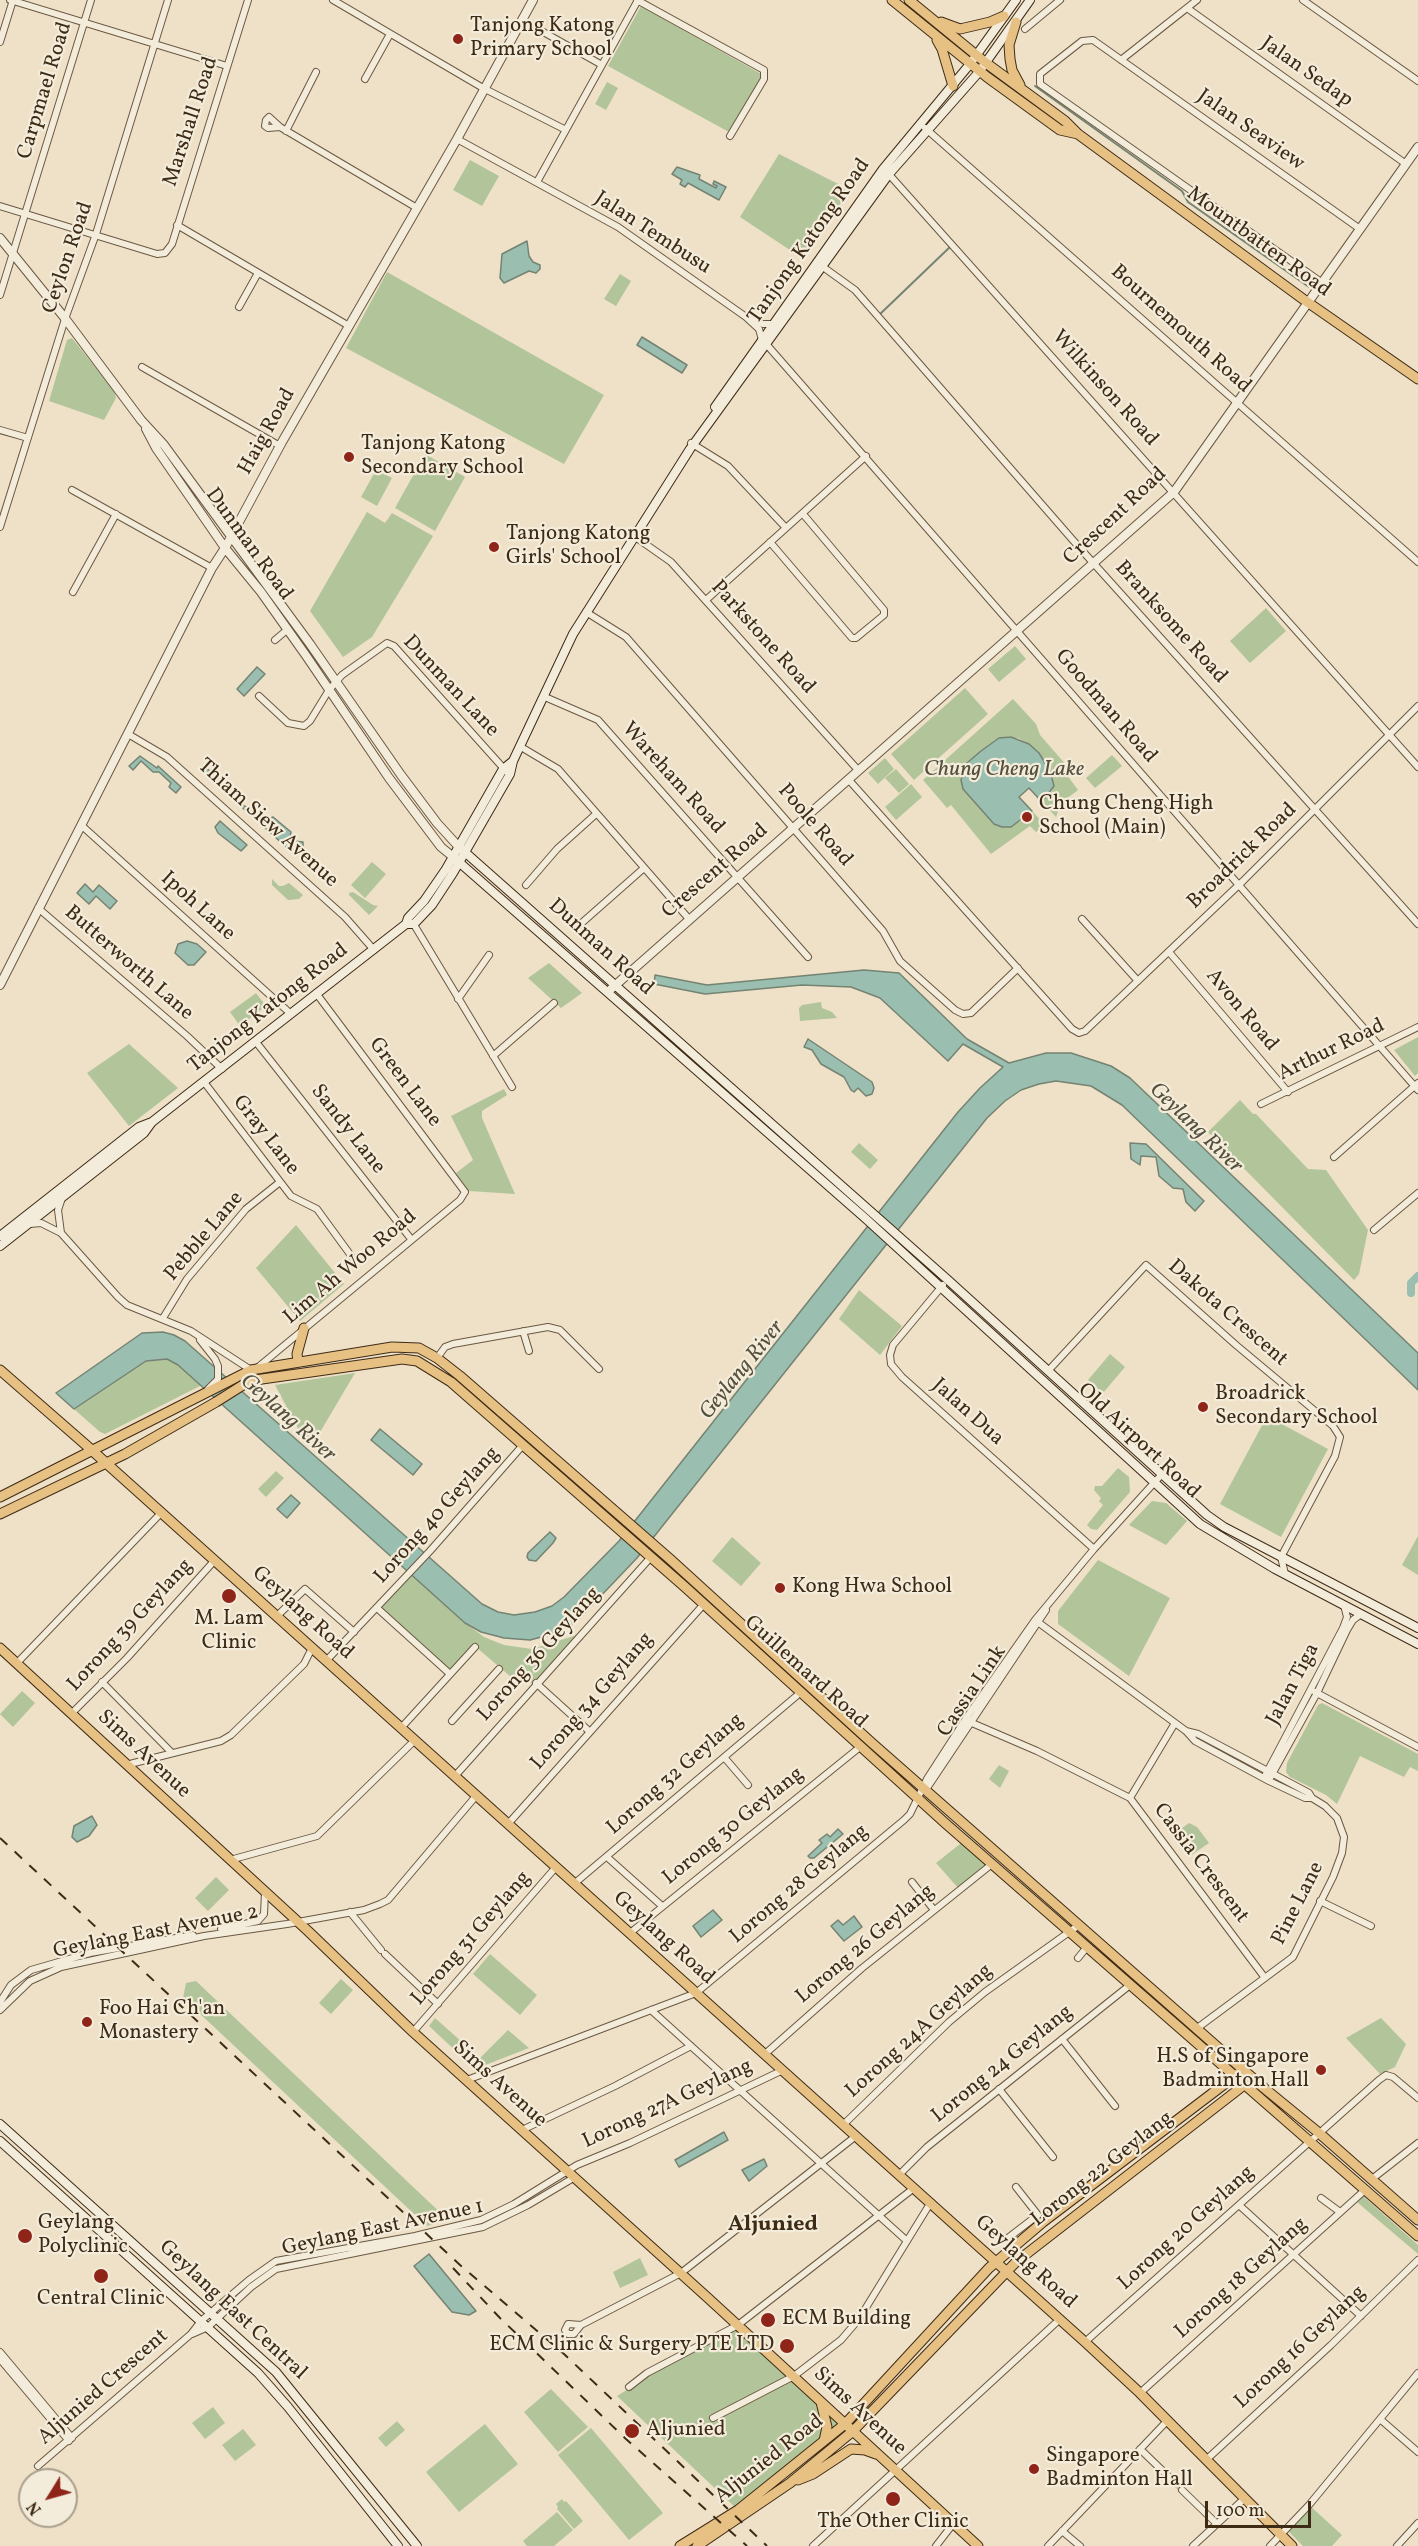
<!DOCTYPE html>
<style>
body{margin:0}
#map{position:relative;width:1418px;height:2546px;overflow:hidden;background:#eee1c7;font-family:Vollkorn,serif}
canvas{display:block}
.north{position:absolute;left:18px;top:2468px;width:60px;height:60px;box-sizing:border-box;background:#f4ecdb;border:2px solid #ab9f8c;border-radius:50%;rotate:233deg;font-size:16px;font-weight:700;line-height:24px;text-align:center;color:#3e2b16}
.north::after{content:'';display:block;margin:auto;width:21px;height:27px;background:#8f2418;clip-path:polygon(50% 0,100% 100%,50% 72%,0 100%)}
.scale{position:absolute;left:1205px;top:2501px;width:106px;height:27px;box-sizing:border-box;border:3px solid #3e2b16;border-top:0;padding-left:8px;font-size:18px;line-height:21px;white-space:nowrap;color:#3e2b16;-webkit-text-stroke:4px #f4ecdb;paint-order:stroke}
</style>
<div id="map">
<canvas width="1418" height="2546"></canvas>
<div class="north">N</div>
<div class="scale">100 m</div>
</div>
<script>
const ctx = document.querySelector('canvas').getContext('2d');
ctx.lineJoin = 'round';
function fill(path, color) { ctx.fillStyle = color; ctx.fill(path, 'evenodd'); }
const poly = rows => new Path2D(rows.map(r => 'M' + r).join(''));
function trace(path, color, width, dash) { ctx.strokeStyle = color; ctx.lineWidth = width; ctx.lineCap = dash ? 'butt' : 'round'; ctx.setLineDash(dash || []); ctx.stroke(path); }
function label(font, color, halo, rows, align = 'center') {
  ctx.font = font + ' Vollkorn,serif'; ctx.lineWidth = 4.5; ctx.setLineDash([]); ctx.textBaseline = 'middle'; ctx.strokeStyle = halo; ctx.fillStyle = color; for (const [text, x, y, turn = 0] of rows) {
    ctx.save(); ctx.translate(x, y); ctx.rotate((+turn || 0) * Math.PI / 180); ctx.textAlign = isNaN(turn) ? turn : align; if (halo) ctx.strokeText(text, 0, 0); ctx.fillText(text, 0, 0); ctx.restore();
  }
}
fill(poly([
 [641,6,763,75,729,132,608,66],
 [607,82,618,88,606,110,595,104],
 [779,154,850,190,802,258,740,217],
 [470,160,499,176,482,206,453,190],
 [387,272,604,395,564,464,346,348],
 [620,274,631,281,616,306,604,299],
 [72,338,114,391,116,398,104,420,49,401,67,340],
 [425,454,465,477,435,531,395,508],
 [376,470,392,478,377,506,361,497],
 [367,512,385,523,392,513,433,536,372,637,343,657,310,611],
 [1266,608,1286,631,1250,663,1230,641],
 [1015,646,1026,659,999,682,988,669],
 [965,688,988,714,914,780,891,754],
 [1013,699,1036,724,1040,735,1068,767,1064,771,1078,790,1061,803,1056,817,1042,802,1052,791,1053,782,1043,759,1029,744,1018,738,995,740,964,768,961,780,963,789,1019,822,1032,811,1045,825,1036,832,1030,826,991,854,951,805,947,808,923,780],
 [1112,755,1122,766,1095,788,1086,778],
 [885,758,894,769,878,784,868,773],
 [896,769,909,784,899,793,885,778],
 [911,784,922,797,896,820,885,807],
 [372,862,386,874,365,898,351,885],
 [272,879,279,886,283,886,289,883,303,895,299,899,288,900,272,885],
 [353,892,373,905,378,906,369,915,349,895,349,893],
 [549,963,582,993,561,1008,528,978],
 [256,993,266,1006,240,1026,230,1012],
 [821,1002,822,1008,832,1012,837,1018,800,1021,799,1008,802,1005],
 [1418,1037,1418,1073,1415,1076,1394,1050],
 [129,1044,178,1088,129,1126,87,1073],
 [504,1089,507,1095,482,1111,482,1118,515,1194,469,1191,456,1173,473,1160,451,1116],
 [1240,1100,1253,1114,1256,1114,1308,1169,1326,1170,1368,1230,1359,1274,1354,1280,1208,1132],
 [859,1143,878,1160,870,1169,851,1152],
 [296,1225,344,1284,300,1321,256,1268],
 [859,1290,902,1326,880,1355,839,1319],
 [1110,1354,1125,1367,1103,1393,1088,1380],
 [157,1359,167,1359,178,1365,202,1385,105,1434,100,1432,74,1409,146,1361],
 [355,1373,313,1444,300,1432,275,1385],
 [1267,1416,1328,1449,1281,1537,1220,1504],
 [1118,1468,1129,1477,1130,1492,1097,1530,1091,1529,1087,1525,1103,1505,1099,1501,1101,1498,1094,1490,1095,1486,1102,1486],
 [276,1471,284,1478,266,1497,258,1489],
 [1152,1501,1166,1503,1187,1521,1166,1545,1129,1525],
 [1418,1536,1418,1575,1402,1565],
 [732,1537,761,1563,741,1586,712,1561],
 [1098,1560,1170,1598,1129,1676,1058,1624,1058,1611],
 [410,1574,465,1623,484,1637,504,1645,532,1649,580,1634,536,1683,518,1683,476,1647,450,1674,377,1608],
 [22,1691,35,1703,13,1727,0,1714],
 [1322,1703,1418,1754,1418,1771,1410,1767,1404,1777,1360,1756,1337,1804,1326,1795,1290,1777,1286,1772,1287,1763,1318,1705],
 [999,1765,1009,1771,1000,1788,989,1779],
 [1189,1823,1197,1827,1209,1843,1190,1856,1174,1834],
 [965,1840,992,1864,959,1889,936,1863],
 [216,1877,229,1890,208,1911,195,1898],
 [490,1954,537,1995,520,2015,473,1974],
 [341,1979,353,1990,331,2014,319,2003],
 [196,1981,448,2220,427,2226,183,1998,186,1983],
 [435,2018,480,2058,508,2030,529,2048,475,2069,429,2026],
 [1381,2018,1406,2044,1395,2067,1380,2074,1346,2038],
 [1363,2196,1418,2245,1418,2254,1357,2202],
 [640,2258,648,2275,620,2288,613,2272],
 [738,2325,845,2424,738,2510,617,2396,673,2361],
 [551,2389,588,2427,558,2452,524,2412],
 [213,2407,225,2423,205,2439,192,2423],
 [397,2421,405,2430,386,2447,378,2438],
 [485,2424,518,2464,459,2512,426,2472],
 [591,2428,663,2513,629,2540,558,2455],
 [243,2429,256,2445,235,2461,222,2445],
 [562,2499,564,2502,566,2501,583,2521,574,2529,557,2509,558,2507,556,2504],
 [1309,2505,1342,2535,1332,2546,1303,2546,1286,2529],
 [557,2512,573,2530,554,2546,527,2546,523,2541]
]), '#b2c49a');
const water = poly([
 [677,167,700,175,699,179,716,188,717,186,713,184,714,181,726,187,719,200,688,183,685,187,680,184,682,180,672,174,677,167],
 [527,241,529,256,533,262,540,265,540,269,536,273,529,271,504,283,500,278,502,254,527,241],
 [642,337,687,365,682,373,637,345,642,337],
 [257,667,265,674,244,696,237,689,257,667],
 [1011,737,1029,744,1039,753,1050,771,1054,786,1042,802,1029,788,1019,797,1032,811,1011,827,1002,827,994,824,963,789,961,780,967,763,981,751,999,738,1011,737],
 [140,756,157,768,158,766,181,787,176,793,169,787,171,783,159,772,153,772,141,761,133,770,129,766,140,756],
 [206,768,220,778,220,781,226,781,227,787,233,787,242,796,240,801,244,806,249,808,253,806,267,819,273,817,291,832,290,838,294,841,303,842,303,847,295,855,203,772,206,768],
 [220,821,247,845,241,851,218,833,215,827,220,821],
 [85,884,93,892,99,885,117,901,110,909,96,896,89,904,77,893,85,884],
 [187,941,197,944,206,952,194,965,188,965,175,953,178,944,187,941],
 [864,970,899,973,967,1039,1009,1063,1046,1053,1071,1053,1111,1066,1130,1078,1418,1353,1418,1390,1122,1105,1091,1086,1056,1081,1039,1084,1021,1090,1005,1101,987,1118,637,1558,576,1622,549,1635,530,1640,504,1638,481,1632,465,1623,178,1365,167,1359,146,1361,74,1409,56,1393,142,1333,163,1332,174,1335,185,1341,482,1604,498,1612,514,1615,535,1612,552,1606,564,1597,619,1541,958,1112,980,1088,1003,1067,963,1044,948,1061,880,998,851,987,802,985,705,994,654,984,655,975,707,985,864,970],
 [808,1039,872,1082,874,1088,872,1094,866,1096,858,1088,854,1092,851,1090,844,1077,821,1064,812,1050,804,1047,808,1039],
 [1130,1143,1146,1144,1204,1201,1195,1211,1186,1202,1183,1189,1173,1188,1159,1176,1156,1157,1141,1156,1140,1165,1131,1159,1130,1143],
 [380,1429,422,1464,413,1475,371,1440,380,1429],
 [291,1495,300,1503,287,1518,277,1509,291,1495],
 [550,1532,556,1538,553,1543,536,1561,529,1560,527,1557,528,1553,550,1532],
 [92,1816,97,1825,89,1836,77,1842,72,1837,74,1826,92,1816],
 [838,1829,843,1834,814,1858,810,1858,808,1856,822,1843,819,1840,827,1834,830,1837,838,1829],
 [713,1910,722,1920,701,1937,693,1926,713,1910],
 [854,1916,862,1927,844,1941,831,1926,838,1920,843,1925,854,1916],
 [724,2132,728,2140,679,2167,675,2160,724,2132],
 [764,2159,767,2166,749,2181,742,2170,764,2159],
 [429,2254,476,2311,469,2315,452,2312,436,2293,414,2266,429,2254]
]);
fill(water, '#9abeb0');
trace(water, '#758372', 1.5);
trace(poly([
 [1035,86,1182,191,1188,202,1309,287],
 [878,316,951,246]
]), '#758372', 2);
trace(poly([
 [1411,1293,1411,1283,1418,1276]
]), '#9abeb0', 8);
trace(poly([
 [1169,2477,1182,2490]
]), '#cbbda4', 6, [6, 3]);
const minor = poly([
 [10,0,227,66],
 [333,0,483,88,566,130],
 [637,0,764,70,764,79,730,136],
 [1303,0,1418,81],
 [1187,8,1406,164],
 [522,20,602,65],
 [1025,29,1060,0],
 [0,42,13,0],
 [1121,60,1197,0],
 [365,79,390,34],
 [280,127,268,128,265,126,266,120,269,117,280,127,417,208],
 [925,128,1418,562],
 [286,131,316,72],
 [457,139,618,227,746,317,759,329,762,340],
 [886,171,1418,767],
 [537,182,638,0],
 [0,206,157,254,165,253,172,244,248,0],
 [177,225,349,326],
 [823,267,855,290,1078,546,1418,924],
 [1321,282,1040,84,1040,74,1082,41,1093,40,1360,229],
 [0,295,91,0],
 [239,307,258,273],
 [746,317,763,324,773,324],
 [767,345,1418,1090],
 [142,367,280,446],
 [0,430,28,438],
 [691,443,728,466,786,528],
 [72,490,212,568],
 [0,527,65,319,96,234,168,0],
 [634,536,671,562,858,770],
 [770,542,852,638,856,638,884,615,884,610,803,514],
 [73,592,116,514],
 [706,600,866,456],
 [586,612,626,637,883,931,900,961,955,1010,963,1014,971,1013,1018,968],
 [275,640,288,629],
 [259,696,288,723,304,726,310,721,329,690,342,675,387,643,394,646,506,771],
 [545,697,598,720,808,957],
 [128,734,167,757,345,917,374,950],
 [521,747,558,769,689,919],
 [848,779,1072,1029,1079,1033,1085,1031,1243,881,1418,706],
 [81,825,291,1014],
 [526,885,557,849,596,814],
 [38,908,187,1036,222,1069],
 [1082,919,1138,981],
 [413,923,512,1087],
 [576,928,644,868],
 [1169,952,1288,1092],
 [458,999,489,955],
 [256,1042,411,1239],
 [493,1056,554,1003],
 [204,1082,291,1196,317,1209,352,1257],
 [1261,1104,1418,1027],
 [1334,1157,1418,1083],
 [30,1224,41,1223,61,1233,118,1297,127,1305,191,1331,251,1370],
 [1374,1230,1418,1193],
 [61,1233,58,1210,62,1198],
 [943,1285,893,1345,890,1355,891,1364,902,1377,1094,1549],
 [163,1318,187,1279,246,1209,280,1182],
 [523,1331,529,1351],
 [200,1340,215,1359,218,1366,218,1379,208,1389],
 [437,1358,445,1347,453,1344,548,1327,560,1330,599,1369],
 [257,1368,460,1200,465,1192,316,993],
 [1048,1371,1146,1265,1236,1345,1333,1426,1340,1437,1335,1456,1281,1557,1285,1574],
 [377,1608,450,1674],
 [277,1616,305,1589,354,1632],
 [1035,1620,1186,1731,1195,1741,1269,1781,1305,1798,1312,1798],
 [326,1661,430,1551,523,1445],
 [17,1663,162,1512],
 [102,1682,172,1753],
 [536,1683,589,1731],
 [1315,1692,1418,1747],
 [71,1714,127,1658,215,1560],
 [452,1721,499,1669],
 [972,1723,1037,1751,1130,1798,1265,1978],
 [401,1728,475,1647],
 [1186,1731,1198,1734,1309,1793,1312,1798,1325,1806,1337,1818,1344,1837,1342,1853,1333,1877,1293,1957,1196,2029],
 [724,1757,748,1785],
 [126,1765,221,1741,231,1735,304,1664,312,1648],
 [1266,1774,1343,1628,1347,1617,1344,1605],
 [455,1776,651,1557],
 [1270,1778,1317,1693,1347,1630,1353,1620,1361,1614],
 [925,1791,1046,1610],
 [1130,1798,1175,1723],
 [508,1824,704,1604],
 [607,1857,662,1906],
 [230,1860,317,1836,415,1740],
 [912,1882,934,1910],
 [575,1883,800,1693],
 [1320,1901,1371,1926],
 [350,1912,381,1950],
 [221,1929,258,1921,264,1914,265,1892],
 [630,1933,860,1747],
 [385,1954,438,2004],
 [1078,1958,1087,1947],
 [0,2002,11,1985,31,1970,90,1953,193,1935],
 [0,2010,30,1981,61,1967,204,1936,287,1924,364,1910,380,1904,388,1900,476,1796],
 [651,2010,907,2241],
 [413,2032,556,1867],
 [1062,2039,1115,2106],
 [765,2054,861,1969,992,1864],
 [467,2080,696,1993,904,1820,910,1814,927,1779,969,1714,1035,1620,1094,1549,1163,1473],
 [999,2089,1053,2157],
 [843,2125,949,2022,985,1992,1079,1925],
 [522,2130,615,2086,691,2046],
 [899,2175,927,2147,1130,1985],
 [1372,2179,1418,2143],
 [1321,2198,1340,2212],
 [1239,2205,1361,2316],
 [1008,2238,1038,2215,1016,2187],
 [581,2325,568,2324,565,2330,568,2334,574,2334,581,2325,681,2273,856,2136],
 [192,2334,208,2327,251,2287,276,2269,483,2227,528,2205,575,2177],
 [1085,2342,1379,2080,1386,2075,1393,2077,1418,2098],
 [0,2352,72,2438],
 [0,2359,69,2441],
 [629,2387,647,2373,738,2325,914,2188],
 [1140,2393,1365,2190],
 [713,2418,794,2376,841,2340,859,2319,931,2202],
 [1380,2419,1418,2452],
 [1140,2449,1169,2477],
 [1206,2460,1331,2345,1418,2260],
 [38,2466,191,2334,201,2321,249,2280,276,2261,415,2236,481,2220,514,2204,577,2165,630,2143,783,2070],
 [1182,2490,1217,2524],
 [1062,2531,1080,2546],
 [813,2546,1060,2319],
 [936,2546,953,2524],
 [1048,2546,1167,2421],
 [1193,2546,1245,2498],
 [1270,2546,1309,2505,1418,2373],
 [1397,2546,1418,2523]
]);
const tertiary = poly([
 [0,238,64,317,141,420,164,445,310,644,401,775,437,823,458,846],
 [146,429,156,448,225,548,261,592,307,657,389,778,441,847,452,856],
 [0,985,212,568,225,548,282,442,457,139,533,0],
 [611,989,1174,492,1418,147]
]);
const secondary = poly([
 [715,407,883,169,970,64,1016,0],
 [458,846,948,1280,1207,1515,1224,1527,1418,1628],
 [452,856,865,1218,1200,1524,1275,1569,1418,1644],
 [406,924,414,924,432,905,453,873,510,774,513,761,573,634,690,449,889,174,979,72,1030,0],
 [0,1236,139,1127,152,1122],
 [0,1246,144,1133,152,1122,175,1104,406,924,408,918,424,901,446,869,503,769,513,761],
 [0,2124,276,2372,417,2546],
 [0,2141,258,2373,288,2407,398,2546]
]);
const primary = poly([
 [892,0,987,77,1060,130,1078,134],
 [909,0,986,63,1065,121,1078,134,1303,299,1418,379],
 [941,22,960,29,990,22,1004,16],
 [1016,22,1009,45,1010,59,1012,70,1020,85],
 [937,40,942,49,953,86],
 [298,1361,297,1354,304,1328],
 [0,1370,86,1445,1085,2342,1140,2393,1292,2546],
 [243,1385,255,1380,402,1359,417,1361,451,1382,685,1587,945,1823,1418,2236],
 [0,1497,251,1370,392,1347,419,1348,437,1358,460,1376,671,1560,872,1743,1264,2088,1319,2133,1418,2220],
 [0,1514,125,1454,216,1402],
 [0,1648,308,1931,413,2032,708,2298,978,2546],
 [821,2402,827,2427,824,2441],
 [798,2480,813,2474,851,2449,865,2450,876,2454],
 [680,2546,738,2510,845,2424,989,2268,1043,2222,1239,2073],
 [697,2546,790,2483,853,2431,1016,2262,1248,2082]
]);
trace(minor, '#6a5842', 8);
trace(tertiary, '#6a5842', 10);
trace(secondary, '#3e2b16', 10);
trace(primary, '#3e2b16', 11);
trace(minor, '#f4ecdb', 6);
trace(tertiary, '#f4ecdb', 8);
trace(secondary, '#f4ecdb', 8);
trace(primary, '#e7c084', 9);
trace(poly([
 [0,1838,460,2265,564,2354,767,2546],
 [453,2268,500,2318,626,2439,747,2546]
]), '#3e2b16', 2, [10, 10]);
const primaryBridge = poly([
 [216,1402,243,1385]
]);
trace(primaryBridge, '#3e2b16', 11, []);
trace(primaryBridge, '#e7c084', 9);
for (const [x, y, r, color] of [
 [458,39,6,"#8f2418"],
 [349,457,6,"#8f2418"],
 [494,547,6,"#8f2418"],
 [1027,817,6,"#8f2418"],
 [1203,1407,6,"#8f2418"],
 [780,1588,6,"#8f2418"],
 [229,1596,8,"#8f2418"],
 [87,2022,6,"#8f2418"],
 [1321,2070,6,"#8f2418"],
 [25,2236,8,"#8f2418"],
 [101,2276,8,"#8f2418"],
 [768,2320,8,"#8f2418"],
 [787,2346,8,"#8f2418"],
 [632,2431,8,"#8f2418"],
 [1034,2469,6,"#8f2418"],
 [893,2499,8,"#8f2418"]
]) { const dot = new Path2D(); dot.arc(x, y, r, 0, 2 * Math.PI); ctx.fillStyle = color; ctx.fill(dot); trace(dot, '#f4ecdb', 2); }
label('21px', '#3e2b16', '#f4ecdb', [
 ["Tanjong Katong",470,27],
 ["Primary School",470,51],
 ["Tanjong Katong",361,445],
 ["Secondary School",361,469],
 ["Tanjong Katong",506,535],
 ["Girls' School",506,559],
 ["Chung Cheng High",1039,805],
 ["School (Main)",1039,829],
 ["Broadrick",1215,1395],
 ["Secondary School",1215,1419],
 ["Kong Hwa School",792,1588],
 ["M. Lam",229,1620,"center"],
 ["Clinic",229,1644,"center"],
 ["Foo Hai Ch'an",99,2010],
 ["Monastery",99,2034],
 ["H.S of Singapore",1309,2058,"right"],
 ["Badminton Hall",1309,2082,"right"],
 ["Geylang",38,2224],
 ["Polyclinic",38,2248],
 ["Central Clinic",101,2300,"center"],
 ["ECM Building",782,2320],
 ["ECM Clinic & Surgery PTE LTD",774,2346,"right"],
 ["Aljunied",646,2431],
 ["Singapore",1046,2457],
 ["Badminton Hall",1046,2481],
 ["The Other Clinic",893,2523,"center"]
], 'left');
label('21px', '#3e2b16', '#f4ecdb', [
 ["Jalan Sedap",1306,73,35],
 ["Carpmael Road",46,91,-73],
 ["Marshall Road",192,122,-72],
 ["Jalan Seaview",1250,131,35],
 ["Jalan Tembusu",652,234,33],
 ["Tanjong Katong Road",810,242,-55],
 ["Mountbatten Road",1258,243,36],
 ["Ceylon Road",69,258,-71],
 ["Bournemouth Road",1180,330,42],
 ["Wilkinson Road",1104,389,48],
 ["Haig Road",268,432,-61],
 ["Crescent Road",1116,517,-43],
 ["Dunman Road",248,545,54],
 ["Branksome Road",1170,623,48],
 ["Parkstone Road",762,638,48],
 ["Dunman Lane",450,687,47],
 ["Goodman Road",1105,707,49],
 ["Wareham Road",672,779,48],
 ["Thiam Siew Avenue",267,824,42],
 ["Poole Road",814,826,49],
 ["Broadrick Road",1243,857,-44],
 ["Crescent Road",716,872,-41],
 ["Ipoh Lane",197,907,42],
 ["Dunman Road",600,948,42],
 ["Butterworth Lane",128,964,41],
 ["Tanjong Katong Road",269,1009,-38],
 ["Avon Road",1241,1011,50],
 ["Arthur Road",1332,1051,-26],
 ["Green Lane",404,1083,53],
 ["Sandy Lane",347,1130,52],
 ["Gray Lane",265,1136,52],
 ["Pebble Lane",205,1237,-50],
 ["Lim Ah Woo Road",351,1268,-40],
 ["Dakota Crescent",1227,1314,41],
 ["Jalan Dua",967,1413,42],
 ["Old Airport Road",1138,1442,43],
 ["Lorong 40 Geylang",438,1516,-48],
 ["Geylang Road",302,1614,42],
 ["Lorong 39 Geylang",131,1626,-47],
 ["Lorong 36 Geylang",540,1655,-48],
 ["Guillemard Road",805,1673,42],
 ["Jalan Tiga",1294,1685,-62],
 ["Cassia Link",973,1692,-56],
 ["Lorong 34 Geylang",593,1702,-49],
 ["Sims Avenue",143,1755,43],
 ["Lorong 32 Geylang",676,1775,-41],
 ["Lorong 30 Geylang",734,1827,-39],
 ["Cassia Crescent",1200,1864,53],
 ["Lorong 28 Geylang",800,1885,-40],
 ["Pine Lane",1299,1904,-63],
 ["Geylang East Avenue 2",156,1933,-11],
 ["Lorong 31 Geylang",472,1939,-49],
 ["Geylang Road",663,1939,42],
 ["Lorong 26 Geylang",866,1945,-40],
 ["Lorong 24A Geylang",920,2032,-42],
 ["Lorong 24 Geylang",1003,2065,-39],
 ["Sims Avenue",499,2085,42],
 ["Lorong 27A Geylang",668,2105,-25],
 ["Lorong 22 Geylang",1103,2170,-38],
 ["Geylang East Avenue 1",383,2229,-12],
 ["Lorong 20 Geylang",1187,2229,-42],
 ["Geylang Road",1025,2263,42],
 ["Lorong 18 Geylang",1242,2279,-42],
 ["Geylang East Central",232,2311,43],
 ["Lorong 16 Geylang",1301,2348,-43],
 ["Aljunied Crescent",104,2388,-41],
 ["Sims Avenue",859,2412,43],
 ["Aljunied Road",770,2460,-38]
]);
label('italic 22px', '#55503c', '#f4ecdb', [
 ["Chung Cheng Lake",1004,771],
 ["Geylang River",1195,1129,44],
 ["Geylang River",743,1371,-51],
 ["Geylang River",287,1419,42]
]);
label('bold 22px', '#3e2b16', '#f4ecdb', [
 ["Aljunied",773,2226]
]);
</script>
